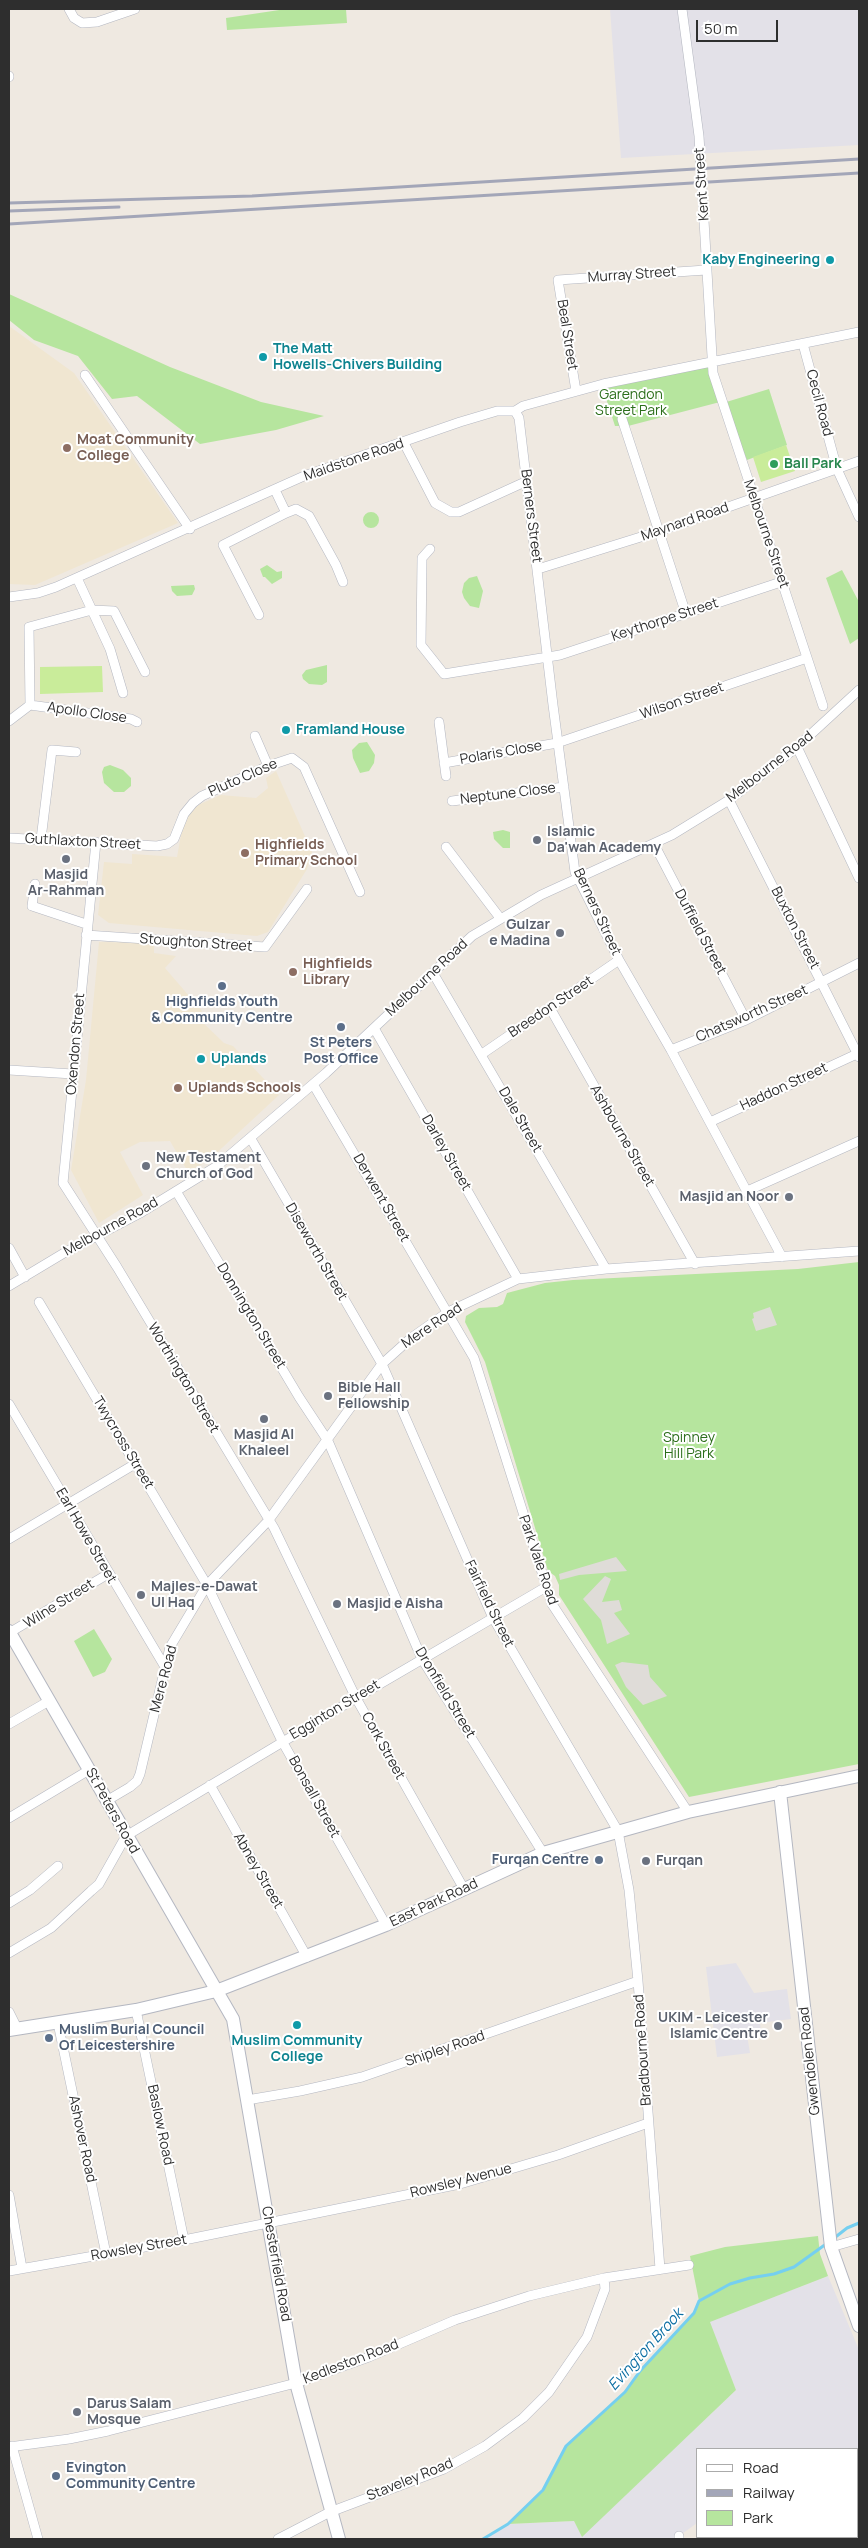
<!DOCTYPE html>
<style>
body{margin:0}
#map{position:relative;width:868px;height:2548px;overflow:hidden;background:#efe9e1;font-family:Manrope,sans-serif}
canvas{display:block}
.frame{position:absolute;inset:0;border:10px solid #2e2e2e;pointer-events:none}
.legend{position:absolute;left:696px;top:2448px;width:162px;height:90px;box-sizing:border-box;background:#fff;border:1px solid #ababab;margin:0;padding:6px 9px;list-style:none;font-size:15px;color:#2e2e2e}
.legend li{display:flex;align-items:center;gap:10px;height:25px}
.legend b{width:25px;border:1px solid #ababab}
.scale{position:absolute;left:696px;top:20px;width:82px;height:22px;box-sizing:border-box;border:2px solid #2e2e2e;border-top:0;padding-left:6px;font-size:15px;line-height:18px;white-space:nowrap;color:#2e2e2e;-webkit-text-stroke:4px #fff;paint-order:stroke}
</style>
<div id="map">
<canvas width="868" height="2548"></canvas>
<div class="frame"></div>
<ul class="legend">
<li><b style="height:6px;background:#fff"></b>Road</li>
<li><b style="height:6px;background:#a3a6b8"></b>Railway</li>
<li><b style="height:14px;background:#b6e59e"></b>Park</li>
</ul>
<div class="scale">50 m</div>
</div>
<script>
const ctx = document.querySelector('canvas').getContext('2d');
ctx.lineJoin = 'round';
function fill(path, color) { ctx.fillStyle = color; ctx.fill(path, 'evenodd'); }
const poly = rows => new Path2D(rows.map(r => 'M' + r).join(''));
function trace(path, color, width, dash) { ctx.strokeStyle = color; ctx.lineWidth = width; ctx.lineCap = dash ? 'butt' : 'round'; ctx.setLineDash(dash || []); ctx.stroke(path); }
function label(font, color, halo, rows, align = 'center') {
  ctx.font = font + ' Manrope,sans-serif'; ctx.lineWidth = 4; ctx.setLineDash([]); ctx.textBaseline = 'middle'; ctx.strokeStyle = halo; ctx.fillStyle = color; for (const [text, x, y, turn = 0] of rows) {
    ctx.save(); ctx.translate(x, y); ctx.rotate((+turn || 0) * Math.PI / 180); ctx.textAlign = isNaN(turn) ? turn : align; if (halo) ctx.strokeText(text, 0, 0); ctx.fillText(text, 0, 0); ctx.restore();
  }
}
fill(poly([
 [610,9,859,9,859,145,621,158],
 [736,1963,754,1993,787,1989,791,2019,760,2023,761,2033,747,2035,750,2053,717,2057,706,1967],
 [828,2276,859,2350,859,2539,742,2539,741,2537,857,2537,857,2449,697,2449,697,2523,675,2539,483,2539,508,2524,574,2521,582,2536,736,2390,709,2322]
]), '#e3e1e8');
fill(poly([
 [9,326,74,373,178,523,35,585,9,584],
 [276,771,312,852,307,869,268,932,257,936,109,923,98,915,104,862,132,864,132,854,177,857,183,824,189,814,198,805,221,795,256,798,268,788,266,778],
 [99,942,154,943,154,953,176,956,165,968,202,1011,197,1017,224,1043,233,1046,279,1095,209,1160,188,1172,170,1141,140,1142,120,1152,143,1195,99,1223,71,1170,86,1080]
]), '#f0e6d1');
fill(poly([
 [286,9,346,9,347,23,227,30,226,18],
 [9,294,170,367,261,402,324,416,276,430,200,444,137,396,112,399,78,356,34,340,9,320],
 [711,362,720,402,628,426,615,426,602,386],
 [769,389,787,445,747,460,723,403],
 '363 520a8 8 0 1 1 16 0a8 8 0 1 1-16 0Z',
 [267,565,277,572,282,571,282,578,272,584,265,577,263,577,260,569],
 [842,570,859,602,859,638,850,644,826,578],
 [477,576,483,591,479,608,470,606,464,598,462,592,464,583,469,578],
 [194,585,195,589,192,595,177,596,172,591,171,586],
 [327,665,327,682,322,685,309,684,303,679,302,675,306,670],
 [367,742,375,755,374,763,369,771,360,773,353,758,352,750,359,743],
 [110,765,123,770,131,778,131,786,124,792,114,792,104,783,102,772,104,767],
 [503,830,510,832,510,848,503,848,494,839,493,832],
 [859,1262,859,1764,689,1797,559,1595,559,1585,555,1576,548,1571,485,1362,465,1322,466,1316,479,1308,497,1307,503,1304,507,1293,545,1283,573,1280,798,1269],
 [94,1629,112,1659,105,1672,93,1677,74,1641],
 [818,2236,820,2254,828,2276,710,2322,736,2390,582,2537,574,2521,508,2524,543,2490,566,2446,625,2392,640,2371,694,2313,699,2301,690,2256,725,2247]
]), '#b6e59e');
fill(poly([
 [786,445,795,471,761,482,753,457],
 [102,666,103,692,40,694,40,667]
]), '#c9ec9a');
fill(poly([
 [770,1307,777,1325,756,1331,752,1319,754,1318,753,1313],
 [616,1557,627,1571,579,1575,560,1580,559,1574],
 [605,1576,611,1579,602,1602,619,1600,622,1610,614,1613,630,1634,607,1644,601,1620,583,1599],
 [622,1662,648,1665,650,1677,667,1696,643,1705,626,1687,615,1665]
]), '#dfdcd8');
trace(poly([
 [833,2239,847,2228,859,2223],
 [483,2539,508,2524,543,2490,566,2446,625,2392,640,2371,694,2313,699,2301,730,2284,750,2278,774,2274,794,2267,826,2244]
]), '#75cff0', 3);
const street = poly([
 [69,9,74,18,82,23,97,22,135,9],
 [682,9,699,136,713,373,823,706],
 [9,76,9,77],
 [803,344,837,469,859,517],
 [85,375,190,529],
 [576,391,558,280,706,270],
 [515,411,519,418,553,705,575,872,619,960,671,1050,782,1257],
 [622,419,686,614],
 [404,443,435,503,451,512,459,512,527,481],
 [286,513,296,509,309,516,336,565,343,582],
 [430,549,422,558,421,645,444,674,560,655,781,582],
 [538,569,660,531,859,461],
 [77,578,110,649,123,693],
 [9,597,38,593,56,587,304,476,460,422,497,411,515,411,523,406,603,384,859,332],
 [259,615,223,545,286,513,275,490],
 [9,721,30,705],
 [137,722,131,719,30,705,29,627,92,610,114,611,145,672],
 [439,722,446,776],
 [255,736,268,766],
 [797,747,859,878],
 [444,763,557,743,807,658],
 [729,800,859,1057],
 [452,801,564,787],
 [9,838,157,846,167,844,174,839,184,814,193,803,202,796,268,766,292,758,304,767,360,892],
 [41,839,52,750,76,752],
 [96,842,63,1183,117,1267,274,1528,356,1698,464,1889],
 [654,844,746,1020],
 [446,847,500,918],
 [35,884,32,906,86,924],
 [86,935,265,947,307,889],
 [433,973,606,1269],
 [550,1008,695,1264],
 [374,1028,518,1279],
 [671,1050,746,1020,859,963],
 [482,1054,619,960],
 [9,1070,73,1074],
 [313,1084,474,1358,552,1604,688,1812],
 [710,1122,859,1053],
 [251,1139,382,1364,493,1618,618,1831,629,1890,638,1981,660,2269],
 [176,1191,299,1397,328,1441,422,1659,543,1853],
 [747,1191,859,1141],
 [9,1248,25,1277],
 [9,1286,64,1253,142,1212,217,1166,326,1073,472,936,541,895,672,835,729,800,797,747,859,690],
 [39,1302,207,1585,282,1741,386,1925],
 [9,1404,165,1667],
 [9,1539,135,1464],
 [9,1633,108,1574],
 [9,1724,49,1701],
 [210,1785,307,1957],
 [108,1800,130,1787,137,1781,140,1774,170,1647,207,1585,268,1521,382,1364,411,1338,448,1312,518,1279,606,1269,859,1251],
 [9,1818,89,1770],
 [9,1903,30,1890,58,1866],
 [9,1953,51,1928,91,1891,99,1884,126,1836,356,1698,546,1587],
 [136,2010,184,2240],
 [9,2012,17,2028],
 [58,2023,106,2254],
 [247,2100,300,2091,362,2077,638,1981],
 [9,2195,22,2268],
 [831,2247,859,2239],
 [9,2271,184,2240,460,2184,558,2155,648,2123],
 [12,2446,38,2539],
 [9,2447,69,2439,108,2431,296,2383,369,2357,455,2320,529,2296,604,2278,689,2265],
 [679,2536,679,2539],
 [278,2539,330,2512,444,2469,485,2446,523,2418,549,2392,587,2337,605,2289,604,2278]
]);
const secondary = poly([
 [9,1631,233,2019,296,2383,339,2539],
 [780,1792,831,2247,859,2326],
 [9,2030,136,2010,216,1991,386,1925,543,1853,688,1812,859,1776]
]);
trace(street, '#b4b7c1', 10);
trace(secondary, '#b4b7c1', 14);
trace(street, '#fff', 9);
trace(secondary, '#fff', 12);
trace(poly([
 [9,203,252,196,859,159],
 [9,211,119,207],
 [9,224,859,173]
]), '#a3a6b8', 3);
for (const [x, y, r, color] of [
 [830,260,5,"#0f9aa8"],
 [263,357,5,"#0f9aa8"],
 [67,448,5,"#8d6e63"],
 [774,464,5,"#2e9e5b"],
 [286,730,5,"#0f9aa8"],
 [537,840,5,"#6b7280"],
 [245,853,5,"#8d6e63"],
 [66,859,5,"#6b7280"],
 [560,933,5,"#6b7280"],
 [293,972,5,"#8d6e63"],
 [222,986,5,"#5c6f8a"],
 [341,1027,5,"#5c6f8a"],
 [201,1059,5,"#0f9aa8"],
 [178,1088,5,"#8d6e63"],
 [146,1166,5,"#6b7280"],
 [789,1197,5,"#6b7280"],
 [328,1396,5,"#6b7280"],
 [264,1419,5,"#6b7280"],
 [141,1595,5,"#6b7280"],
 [337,1604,5,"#6b7280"],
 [599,1860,5,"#5c6f8a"],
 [646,1861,5,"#6b7280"],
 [297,2025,5,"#0f9aa8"],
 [778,2026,5,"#6b7280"],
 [49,2038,5,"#5c6f8a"],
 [77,2412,5,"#6b7280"],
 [56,2476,5,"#5c6f8a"]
]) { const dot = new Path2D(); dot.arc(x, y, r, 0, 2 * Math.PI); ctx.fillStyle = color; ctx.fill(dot); trace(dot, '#fff', 2); }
label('14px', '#2e2e2e', '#fff', [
 ["Kent Street",702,184,-94],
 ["Murray Street",632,275,-4],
 ["Beal Street",567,335,81],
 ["Cecil Road",819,403,75],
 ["Maidstone Road",354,460,-19],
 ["Berners Street",531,516,83],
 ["Maynard Road",685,522,-19],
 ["Melbourne Street",766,534,71],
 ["Keythorpe Street",665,620,-18],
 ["Wilson Street",682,701,-19],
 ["Apollo Close",87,713,8],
 ["Polaris Close",501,753,-10],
 ["Melbourne Road",770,767,-38],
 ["Pluto Close",243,778,-24],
 ["Neptune Close",508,794,-7],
 ["Guthlaxton Street",83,842,3],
 ["Berners Street",597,912,65],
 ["Buxton Street",795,928,63],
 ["Duffield Street",700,932,62],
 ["Stoughton Street",196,943,4],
 ["Melbourne Road",427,978,-43],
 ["Breedon Street",551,1007,-34],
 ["Chatsworth Street",752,1014,-24],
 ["Oxendon Street",76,1044,-85],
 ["Haddon Street",784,1087,-25],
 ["Dale Street",520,1120,60],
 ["Ashbourne Street",622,1136,60],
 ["Darley Street",446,1153,60],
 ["Derwent Street",381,1198,60],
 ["Melbourne Road",111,1227,-29],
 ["Diseworth Street",316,1252,60],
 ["Donnington Street",251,1316,59],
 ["Mere Road",432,1326,-34],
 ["Worthington Street",183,1378,59],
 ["Twycross Street",123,1443,59],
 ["Earl Howe Street",86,1536,60],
 ["Park Vale Road",538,1560,71],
 ["Wilne Street",59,1604,-32],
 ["Fairfield Street",489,1604,64],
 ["Mere Road",164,1679,-75],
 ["Dronfield Street",445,1693,59],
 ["Egginton Street",335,1710,-31],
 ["Cork Street",383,1746,61],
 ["Bonsall Street",314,1797,61],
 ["St Peters Road",112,1811,61],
 ["Abney Street",258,1871,60],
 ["East Park Road",434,1903,-25],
 ["Shipley Road",445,2049,-19],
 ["Bradbourne Road",643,2050,-94],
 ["Gwendolen Road",810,2061,-96],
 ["Baslow Road",160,2125,78],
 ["Ashover Road",82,2139,78],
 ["Rowsley Avenue",461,2181,-14],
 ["Rowsley Street",139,2248,-10],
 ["Chesterfield Road",276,2264,80],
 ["Kedleston Road",351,2362,-21],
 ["Staveley Road",410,2480,-22]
]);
label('bold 14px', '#0d838f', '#fff', [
 ["Kaby Engineering",820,260,"right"],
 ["The Matt",273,349],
 ["Howells-Chivers Building",273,365],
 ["Framland House",296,730],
 ["Uplands",211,1059],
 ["Muslim Community",297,2041,"center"],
 ["College",297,2057,"center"]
], 'left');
label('14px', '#2c6e1b', '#fff', [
 ["Garendon",631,395],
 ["Street Park",631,411],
 ["Spinney",689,1438],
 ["Hill Park",689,1454]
]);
label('bold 14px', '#785e54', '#fff', [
 ["Moat Community",77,440],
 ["College",77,456],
 ["Highfields",255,845],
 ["Primary School",255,861],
 ["Highfields",303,964],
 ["Library",303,980],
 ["Uplands Schools",188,1088]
], 'left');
label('bold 14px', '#27864d', '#fff', [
 ["Ball Park",784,464]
], 'left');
label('bold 14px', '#5b616d', '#fff', [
 ["Islamic",547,832],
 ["Da'wah Academy",547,848],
 ["Masjid",66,875,"center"],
 ["Ar-Rahman",66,891,"center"],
 ["Gulzar",550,925,"right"],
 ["e Madina",550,941,"right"],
 ["New Testament",156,1158],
 ["Church of God",156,1174],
 ["Masjid an Noor",779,1197,"right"],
 ["Bible Hall",338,1388],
 ["Fellowship",338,1404],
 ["Masjid Al",264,1435,"center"],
 ["Khaleel",264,1451,"center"],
 ["Majles-e-Dawat",151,1587],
 ["Ul Haq",151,1603],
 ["Masjid e Aisha",347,1604],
 ["Furqan",656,1861],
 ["UKIM - Leicester",768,2018,"right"],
 ["Islamic Centre",768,2034,"right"],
 ["Darus Salam",87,2404],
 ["Mosque",87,2420]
], 'left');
label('bold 14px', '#4e5e75', '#fff', [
 ["Highfields Youth",222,1002],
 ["& Community Centre",222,1018],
 ["St Peters",341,1043],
 ["Post Office",341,1059],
 ["Furqan Centre",589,1860,"right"],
 ["Muslim Burial Council",59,2030,"left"],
 ["Of Leicestershire",59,2046,"left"],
 ["Evington",66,2468,"left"],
 ["Community Centre",66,2484,"left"]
]);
label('italic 15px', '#0d6fa3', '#fff', [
 ["Evington Brook",646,2350,-48]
]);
</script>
